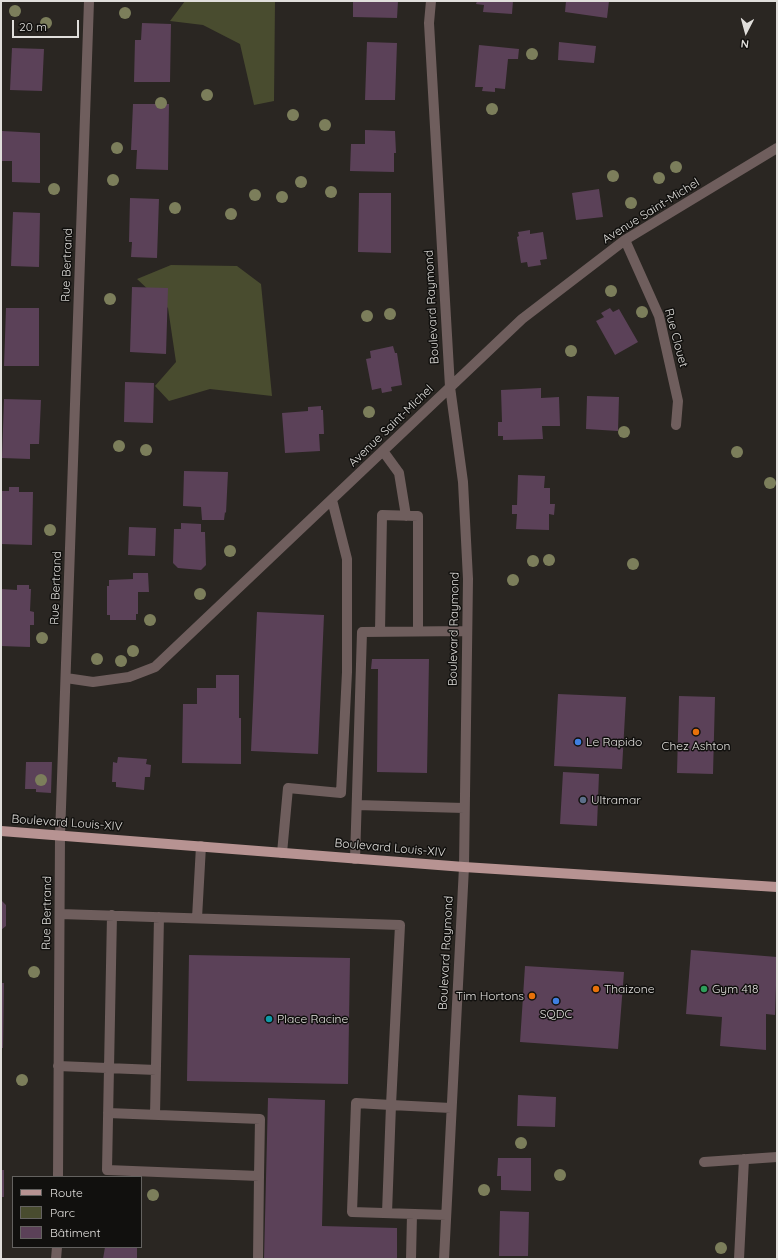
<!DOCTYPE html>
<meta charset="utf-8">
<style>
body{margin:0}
#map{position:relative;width:778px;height:1260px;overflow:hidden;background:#2a2622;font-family:Quicksand,sans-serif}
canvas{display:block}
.frame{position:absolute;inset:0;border:2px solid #e0dedb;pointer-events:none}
.legend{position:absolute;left:12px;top:1176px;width:130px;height:72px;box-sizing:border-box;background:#11100e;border:1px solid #646260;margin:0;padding:5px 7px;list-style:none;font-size:12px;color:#e0dedb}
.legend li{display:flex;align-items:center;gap:8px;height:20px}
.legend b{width:20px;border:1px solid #646260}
.north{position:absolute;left:726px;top:12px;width:40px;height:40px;-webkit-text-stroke:3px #11100e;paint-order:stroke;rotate:186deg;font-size:11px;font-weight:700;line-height:16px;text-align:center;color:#e0dedb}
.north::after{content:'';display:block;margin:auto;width:14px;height:18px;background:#e0dedb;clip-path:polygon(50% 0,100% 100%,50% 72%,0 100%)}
.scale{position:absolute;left:12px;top:20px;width:67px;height:18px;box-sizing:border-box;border:2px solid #e0dedb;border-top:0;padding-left:5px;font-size:12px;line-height:14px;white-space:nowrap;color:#e0dedb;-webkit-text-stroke:3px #11100e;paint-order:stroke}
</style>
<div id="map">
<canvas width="778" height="1260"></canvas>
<div class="frame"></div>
<ul class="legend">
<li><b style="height:5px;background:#b79392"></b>Route</li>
<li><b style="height:11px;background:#494c2f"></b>Parc</li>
<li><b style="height:11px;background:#5b4158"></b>Bâtiment</li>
</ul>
<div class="north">N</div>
<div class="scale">20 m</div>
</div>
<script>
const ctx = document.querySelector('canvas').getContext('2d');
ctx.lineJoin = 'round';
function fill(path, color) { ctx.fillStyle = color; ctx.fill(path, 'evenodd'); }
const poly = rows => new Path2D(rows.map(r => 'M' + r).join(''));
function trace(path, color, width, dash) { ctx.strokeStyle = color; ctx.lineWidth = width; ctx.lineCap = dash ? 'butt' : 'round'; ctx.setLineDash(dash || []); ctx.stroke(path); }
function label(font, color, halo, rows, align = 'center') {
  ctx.font = font + ' Quicksand,sans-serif'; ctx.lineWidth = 3; ctx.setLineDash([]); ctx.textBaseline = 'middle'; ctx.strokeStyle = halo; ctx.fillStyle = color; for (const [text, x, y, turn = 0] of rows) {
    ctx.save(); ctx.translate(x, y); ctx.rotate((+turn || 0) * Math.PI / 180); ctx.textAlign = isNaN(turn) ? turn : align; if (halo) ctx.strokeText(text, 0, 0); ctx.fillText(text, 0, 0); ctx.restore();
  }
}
fill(poly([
 [185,1,275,1,274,101,254,105,240,44,203,25,170,21],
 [171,265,237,266,261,284,272,396,210,389,169,401,155,386,176,362,168,308,137,279]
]), '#494c2f');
fill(poly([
 [353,1,398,1,397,18,353,17],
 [477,1,513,1,512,14,483,12,484,5,476,4],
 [566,1,609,1,607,18,565,12],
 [142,23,171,24,170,82,134,82,135,40,141,40],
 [367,42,397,43,395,100,365,100],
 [559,42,596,46,594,63,558,60],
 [479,45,519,49,518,59,508,59,505,89,495,88,495,92,482,91,483,87,475,87],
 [12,48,44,49,42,91,10,90],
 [133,104,169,104,168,170,136,169,137,150,131,150],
 [365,130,395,131,396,153,394,153,394,172,350,171,351,144,365,144],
 [2,131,40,133,40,183,12,182,12,161,1,161],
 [599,189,603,217,576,220,572,193],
 [359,193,391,193,391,253,358,252],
 [130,198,159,199,157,258,131,257,132,242,129,242],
 [13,212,40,213,39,267,11,266],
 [530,230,530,234,543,232,547,259,540,260,541,265,528,267,527,262,521,263,517,237,519,236,518,232],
 [132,287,168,288,166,354,130,352],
 [6,308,39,308,39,366,4,366],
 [610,308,613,312,619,309,638,342,615,355,596,321,604,317,601,313],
 [393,346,395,353,397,353,402,385,391,387,392,391,382,393,381,388,372,390,366,359,371,358,370,351],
 [125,382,154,383,153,423,124,422],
 [541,388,541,398,559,397,560,426,542,426,543,439,503,440,503,436,498,436,498,422,502,422,501,390],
 [587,396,619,397,618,431,586,429],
 [4,399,41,400,39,444,30,444,30,459,2,458],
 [321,406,321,410,323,410,324,434,319,434,320,451,285,453,282,413,308,411,308,407],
 [184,471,228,472,226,513,225,512,224,520,202,520,201,507,183,506],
 [518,475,545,476,544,488,550,488,550,504,555,504,554,515,549,514,549,530,516,529,517,514,512,514,512,505,517,505],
 [9,487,19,487,19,492,33,492,32,545,1,544,1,491,9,491],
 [181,523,201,524,201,532,205,532,206,565,201,570,178,568,173,563,174,529,181,529],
 [129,527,156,528,155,556,128,555],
 [133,573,148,573,149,592,138,592,138,614,136,614,136,620,110,620,110,615,107,615,107,586,109,586,109,580,133,579],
 [17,585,29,585,29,589,31,589,30,611,34,612,34,625,30,625,30,647,1,646,1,589,17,590],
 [257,612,324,615,318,754,251,751],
 [372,659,429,659,427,773,377,772,378,669,371,669],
 [216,675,239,675,239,718,241,718,241,764,182,763,183,704,197,704,197,688,216,688],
 [558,694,626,697,622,769,554,766],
 [679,696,715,697,713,774,677,773],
 [118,757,147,759,146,764,151,765,150,777,145,777,144,790,116,787,116,782,112,782,113,762,117,763],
 [26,762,52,762,51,793,36,792,36,789,25,789],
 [563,772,599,774,597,826,560,824],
 [1,900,6,905,6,926,1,930],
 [691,950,777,957,775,1015,766,1014,766,1050,720,1046,722,1017,686,1014],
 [189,955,350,958,348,1084,187,1081],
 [525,966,624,972,618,1049,520,1042],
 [1,983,4,983,3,1048,1,1048],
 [518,1095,556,1097,555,1127,517,1126],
 [268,1098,325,1100,322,1226,397,1228,397,1259,264,1259],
 [498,1158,531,1158,531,1191,501,1190,501,1176,497,1176],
 [1,1170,4,1170,4,1197,1,1197],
 [500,1211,529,1212,528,1256,499,1256],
 [105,1247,137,1247,137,1259,103,1259]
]), '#5b4158');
trace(poly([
 [431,1,429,23,450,387,463,482,468,579,464,867,444,1259],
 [625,240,659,316,678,401,676,425],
 [383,451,399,473,406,516],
 [380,632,382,515,418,516,418,631],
 [66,678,93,682,129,677,155,667,522,319,625,240,777,148],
 [357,805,464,808],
 [282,853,288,788,341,793,347,672,347,559,332,500],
 [355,859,362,632,467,631],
 [60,914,400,925,391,1105,451,1108],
 [112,915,107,1170,259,1176,258,1259],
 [197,918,201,846],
 [58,1066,156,1070],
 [108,1113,260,1119,259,1176],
 [155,1115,159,917],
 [704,1162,777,1157],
 [58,1177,60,836,89,1],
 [387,1213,391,1105,356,1103,352,1212,446,1215],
 [56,1259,57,1247],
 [411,1259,412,1214],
 [739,1259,744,1159]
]), '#6f5e5d', 10);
trace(poly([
 [1,831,464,867,777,887]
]), '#b79392', 10);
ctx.fillStyle = '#7c7e5b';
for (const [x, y] of [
 [15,11],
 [125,13],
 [46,23],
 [532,54],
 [207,95],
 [161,103],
 [492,109],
 [293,115],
 [325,125],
 [117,148],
 [676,167],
 [613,176],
 [659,178],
 [113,180],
 [301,182],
 [54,189],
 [331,192],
 [255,195],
 [282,197],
 [631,203],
 [175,208],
 [231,214],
 [611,291],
 [110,299],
 [642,312],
 [390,314],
 [367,316],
 [571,351],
 [369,412],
 [624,432],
 [119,446],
 [146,450],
 [737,452],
 [770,483],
 [50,530],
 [230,551],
 [549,560],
 [533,561],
 [633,564],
 [513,580],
 [200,594],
 [150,620],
 [42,638],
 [133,651],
 [97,659],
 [121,661],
 [41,780],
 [34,972],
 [22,1080],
 [521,1143],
 [560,1175],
 [484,1190],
 [153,1195],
 [721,1248]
]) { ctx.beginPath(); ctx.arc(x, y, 6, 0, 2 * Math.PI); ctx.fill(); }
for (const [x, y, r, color] of [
 [696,732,4,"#e8710a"],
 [578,742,4,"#3f7fe0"],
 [583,800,4,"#5c6f8a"],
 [596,989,4,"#e8710a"],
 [704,989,4,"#2e9e5b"],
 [532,996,4,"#e8710a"],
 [556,1001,4,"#3f7fe0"],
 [269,1019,4,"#0f9aa8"]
]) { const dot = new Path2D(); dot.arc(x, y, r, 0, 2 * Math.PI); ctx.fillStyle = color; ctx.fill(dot); trace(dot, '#11100e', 1.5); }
label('12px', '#e0dedb', '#11100e', [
 ["Avenue Saint-Michel",651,211,-32],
 ["Rue Bertrand",67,265,-88],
 ["Boulevard Raymond",432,307,-93],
 ["Rue Clouet",676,338,75],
 ["Avenue Saint-Michel",391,426,-44],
 ["Rue Bertrand",56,588,-88],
 ["Boulevard Raymond",454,629,-89],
 ["Boulevard Louis-XIV",67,823,4],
 ["Boulevard Louis-XIV",390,848,5],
 ["Rue Bertrand",47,913,-89],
 ["Boulevard Raymond",446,953,-87]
]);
label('12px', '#e0dedb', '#11100e', [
 ["Le Rapido",586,742],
 ["Chez Ashton",696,746,"center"],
 ["Ultramar",591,800],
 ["Thaizone",604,989],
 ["Gym 418",712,989],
 ["Tim Hortons",524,996,"right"],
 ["SQDC",556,1014,"center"],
 ["Place Racine",277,1019]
], 'left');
</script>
